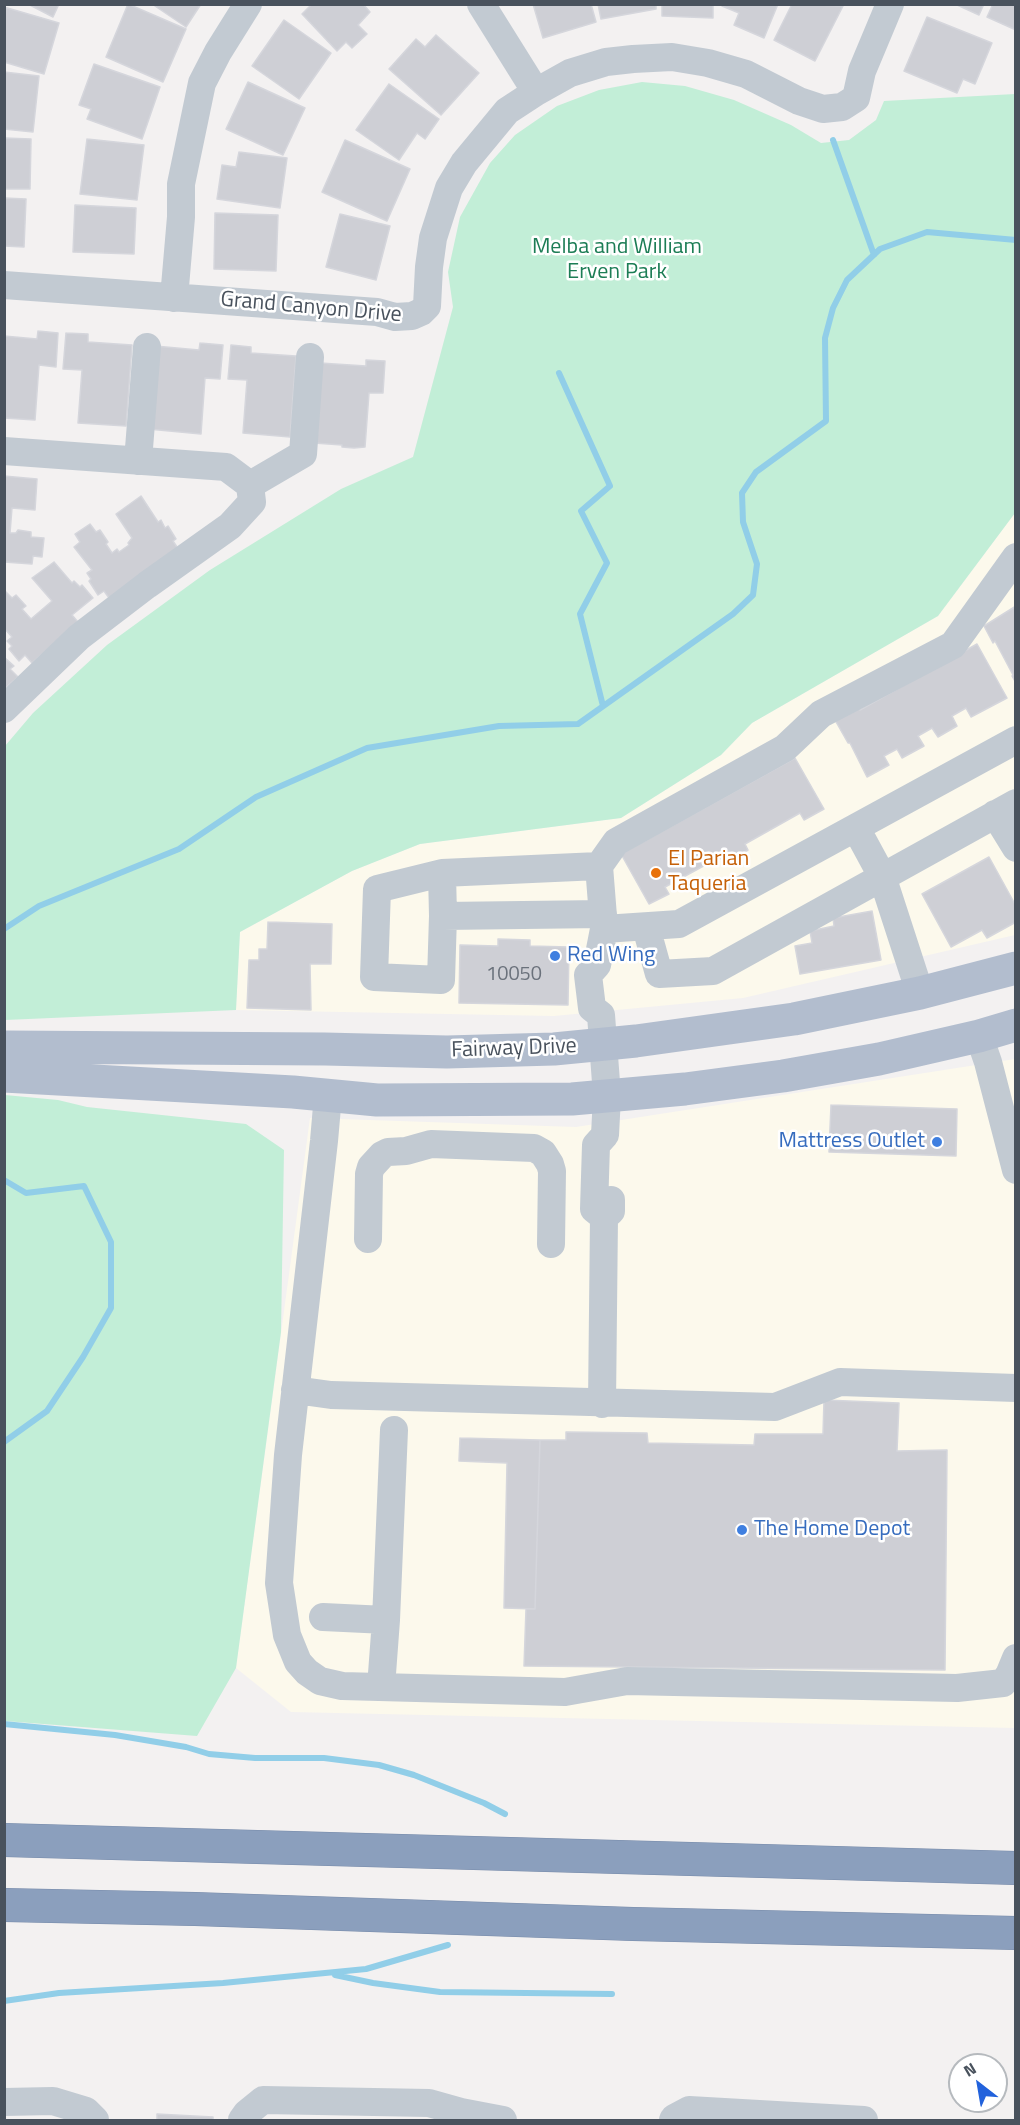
<!DOCTYPE html>
<style>
body{margin:0}
#map{position:relative;width:1020px;height:2125px;overflow:hidden;background:#f3f1f1;font-family:"Titillium Web",sans-serif}
canvas{display:block}
.frame{position:absolute;inset:0;border:6px solid #49525d;pointer-events:none}
.north{position:absolute;left:948px;top:2053px;width:60px;height:60px;box-sizing:border-box;background:#fff;border:2px solid #b6babe;border-radius:50%;rotate:329deg;font-size:16px;font-weight:700;line-height:24px;text-align:center;color:#49525d}
.north::after{content:'';display:block;margin:auto;width:21px;height:27px;background:#2262dc;clip-path:polygon(50% 0,100% 100%,50% 72%,0 100%)}
</style>
<div id="map">
<canvas width="1020" height="2125"></canvas>
<div class="frame"></div>
<div class="north">N</div>
</div>
<script>
const ctx = document.querySelector('canvas').getContext('2d');
ctx.lineJoin = 'round';
function fill(path, color) { ctx.fillStyle = color; ctx.fill(path, 'evenodd'); }
const poly = rows => new Path2D(rows.map(r => 'M' + r).join(''));
function trace(path, color, width, dash) { ctx.strokeStyle = color; ctx.lineWidth = width; ctx.lineCap = dash ? 'butt' : 'round'; ctx.setLineDash(dash || []); ctx.stroke(path); }
function label(font, color, halo, rows, align = 'center') {
  ctx.font = font + ' "Titillium Web",sans-serif'; ctx.lineWidth = 5; ctx.setLineDash([]); ctx.textBaseline = 'middle'; ctx.strokeStyle = halo; ctx.fillStyle = color; for (const [text, x, y, turn = 0] of rows) {
    ctx.save(); ctx.translate(x, y); ctx.rotate((+turn || 0) * Math.PI / 180); ctx.textAlign = isNaN(turn) ? turn : align; if (halo) ctx.strokeText(text, 0, 0); ctx.fillText(text, 0, 0); ctx.restore();
  }
}
fill(poly([
 [1015,513,1015,935,743,998,554,1016,236,1010,240,932,352,871,420,844,621,818,721,755,752,723,938,616],
 [1015,1059,1015,1728,291,1712,236,1668,310,1118,576,1127]
]), '#fcf9ec');
fill(poly([
 [642,82,685,86,734,100,791,125,821,143,849,140,876,120,884,101,1015,94,1015,513,938,616,752,723,721,755,621,818,420,844,352,871,240,932,236,1010,5,1020,5,746,33,713,107,645,210,570,341,489,413,457,453,307,448,272,460,217,490,163,515,135,557,106,599,90],
 [5,1095,58,1100,87,1107,246,1124,284,1150,281,1332,236,1668,197,1736,5,1721]
]), '#c2eed7');
trace(poly([
 [833,140,874,255],
 [559,373,610,486,581,511,607,563,580,614,603,706],
 [4,929,39,906,179,849,256,797,367,748,499,726,578,724,733,614,753,595,757,564,743,522,742,493,756,472,826,421,825,338,833,308,847,280,880,249,927,232,1016,240],
 [4,1180,26,1193,84,1186,111,1242,111,1308,83,1357,47,1411,4,1442],
 [4,1724,115,1735,186,1747,209,1754,255,1758,324,1758,379,1765,414,1775,484,1803,505,1814],
 [335,1975,373,1983,440,1992,612,1994],
 [4,2001,59,1993,223,1983,366,1969,448,1945]
]), '#91cee8', 6);
const building = poly([
 [28,4,59,4,53,17,28,4],
 [128,4,186,29,163,82,106,57,128,4],
 [152,4,201,4,186,27,152,4],
 [312,4,363,4,370,12,358,25,367,34,352,48,346,42,337,51,302,14,312,4],
 [533,4,591,4,596,22,543,38,533,4],
 [598,4,656,4,656,9,601,19,598,4],
 [662,4,713,4,713,18,662,16,662,4],
 [723,4,778,4,764,38,734,25,739,13,722,6,723,4],
 [792,4,843,6,815,61,774,40,792,4],
 [955,4,984,4,979,15,955,4],
 [993,4,1016,4,1016,30,987,17,993,4],
 [4,7,59,23,44,74,4,62,4,7],
 [927,17,992,43,975,84,963,79,957,93,904,71,927,17],
 [284,20,331,53,299,99,252,66,284,20],
 [436,35,479,73,441,115,389,69,416,39,425,47,436,35],
 [94,64,160,87,142,139,87,119,91,109,79,105,94,64],
 [4,72,39,76,33,132,4,129,4,72],
 [248,82,305,108,283,155,226,129,248,82],
 [389,84,439,119,425,139,417,133,399,160,356,130,389,84],
 [4,138,31,139,30,189,4,189,4,138],
 [87,139,144,145,137,200,80,194,87,139],
 [345,140,410,169,387,221,322,192,345,140],
 [239,152,287,158,280,208,217,199,222,165,236,167,239,152],
 [4,198,26,199,24,247,4,246,4,198],
 [75,205,136,208,134,254,73,252,75,205],
 [215,213,278,215,276,271,214,269,215,213],
 [340,214,390,226,376,280,326,267,340,214],
 [38,331,58,333,56,367,39,365,35,420,4,418,4,336,37,339,38,331],
 [66,333,88,334,88,342,132,345,126,426,78,423,82,370,63,369,66,333],
 [200,343,223,345,220,379,205,378,201,434,148,429,155,346,199,350,200,343],
 [231,345,251,347,251,353,296,356,290,437,243,433,247,380,228,379,231,345],
 [366,360,385,361,383,393,369,393,365,447,354,448,342,447,342,445,314,443,320,363,366,366,366,360],
 [4,476,37,479,35,510,12,508,10,533,16,533,18,530,31,532,31,537,44,538,42,557,33,556,32,564,4,562,4,476],
 [141,496,158,522,161,520,165,528,168,526,176,539,173,541,179,550,109,598,104,591,98,595,89,581,91,579,87,573,92,570,74,547,80,542,75,534,90,524,96,532,100,530,108,542,106,544,112,553,117,549,119,552,129,545,128,543,132,538,116,514,141,496],
 [54,562,72,583,74,581,80,587,82,585,93,598,72,615,78,622,32,663,25,655,19,661,9,649,12,646,7,641,12,637,4,628,4,590,12,598,16,595,26,606,22,609,31,619,52,601,32,578,54,562],
 [1016,606,1016,683,1012,676,1013,675,995,641,993,643,984,626,1016,606],
 [977,644,1007,698,971,717,966,708,952,716,957,726,938,737,932,728,918,736,924,746,902,758,897,749,884,756,889,765,867,777,850,743,848,743,835,720,858,707,860,710,977,644],
 [4,657,14,666,10,669,18,677,4,689,4,657],
 [795,758,824,809,804,820,800,813,745,844,748,850,724,864,720,857,665,887,669,894,649,904,621,854,795,758],
 [989,857,1016,906,1016,922,987,938,982,930,951,947,922,894,989,857],
 [872,911,881,960,800,974,795,946,812,943,810,931,834,926,833,918,872,911],
 [268,922,332,924,331,964,310,964,311,1010,247,1008,249,960,259,960,259,949,267,949,268,922],
 [498,939,530,940,530,946,569,947,568,1005,459,1003,460,945,498,946,498,939],
 [831,1105,957,1109,956,1156,829,1152,831,1105],
 [824,1400,899,1403,897,1451,947,1450,945,1670,524,1666,526,1609,535,1609,540,1440,566,1440,566,1432,647,1433,648,1443,754,1445,755,1434,823,1434,824,1400],
 [460,1438,540,1440,535,1609,504,1608,507,1463,459,1461,460,1438],
 [157,2114,213,2117,213,2120,157,2120,157,2114]
]);
fill(building, '#cecfd5');
trace(building, '#d5d6dc', 1.5);
const highway = poly([
 [4,1840,1016,1868],
 [4,1905,195,1909,633,1924,1016,1933]
]);
trace(highway, '#768aa9', 34);
trace(poly([
 [481,4,536,92],
 [4,285,377,312,395,317,412,316,421,312,427,306,429,267,433,238,449,188,464,163,507,111,536,92,570,73,606,62,633,59,672,57,708,63,746,74,799,101,823,109,842,107,856,98,862,71,890,4],
 [174,298,181,217,181,184,202,83,218,52,248,4],
 [4,451,226,467,250,485,252,502,230,526,147,585,79,637,4,709],
 [138,461,147,347],
 [250,485,303,454,310,357],
 [995,814,1016,848],
 [856,828,882,876,920,993],
 [442,873,599,866],
 [443,916,442,873,377,889,374,977,441,980,443,916,603,914],
 [646,927,659,974,713,971,1016,803],
 [604,929,679,924,1016,740],
 [979,1036,988,1062,1016,1170],
 [328,1095,324,1141,288,1455,279,1583,287,1635,298,1662,307,1672,320,1681,342,1686,565,1692,627,1681,957,1688,1003,1683,1009,1675,1016,1658],
 [604,1217,594,1209,596,1145,605,1135,607,1096,601,1015,592,1008,588,975,597,965,604,929,599,866,616,842,785,748,821,714,953,645,1016,557],
 [368,1239,369,1174,371,1167,382,1155,388,1152,406,1151,431,1144,534,1148,543,1153,550,1164,552,1171,551,1244],
 [295,1390,331,1395,775,1407,840,1382,1016,1388],
 [602,1404,604,1217,611,1211,611,1200],
 [323,1617,386,1620,394,1430],
 [381,1687,386,1620],
 [4,2102,53,2101,86,2111,95,2120],
 [461,2112,503,2120],
 [242,2120,247,2113,263,2100,429,2103,461,2112,461,2120],
 [673,2120,674,2118,689,2110,864,2120]
]), '#c2cad2', 28);
trace(poly([
 [4,1047,325,1049,447,1052,554,1049,636,1041,794,1019,920,993,1016,968],
 [4,1076,293,1092,377,1100,572,1099,685,1089,783,1076,879,1059,979,1036,1016,1025]
]), '#b2bdce', 33);
trace(highway, '#8b9fbd', 33);
for (const [x, y, r, color] of [
 [656,873,6,"#e8710a"],
 [555,956,6,"#3f7fe0"],
 [937,1142,6,"#3f7fe0"],
 [742,1530,6,"#3f7fe0"]
]) { const dot = new Path2D(); dot.arc(x, y, r, 0, 2 * Math.PI); ctx.fillStyle = color; ctx.fill(dot); trace(dot, '#fff', 2); }
label('20px', '#6a717b', null, [
 ["10050",514,975]
]);
label('22px', '#1c7d55', '#fff', [
 ["Melba and William",617,248],
 ["Erven Park",617,273]
]);
label('22px', '#49525d', '#fff', [
 ["Grand Canyon Drive",311,308,5],
 ["Fairway Drive",514,1049,-2]
]);
label('22px', '#c56008', '#fff', [
 ["El Parian",668,860],
 ["Taqueria",668,885]
], 'left');
label('22px', '#366cbe', '#fff', [
 ["Red Wing",567,956],
 ["Mattress Outlet",925,1142,"right"],
 ["The Home Depot",754,1530]
], 'left');
</script>
